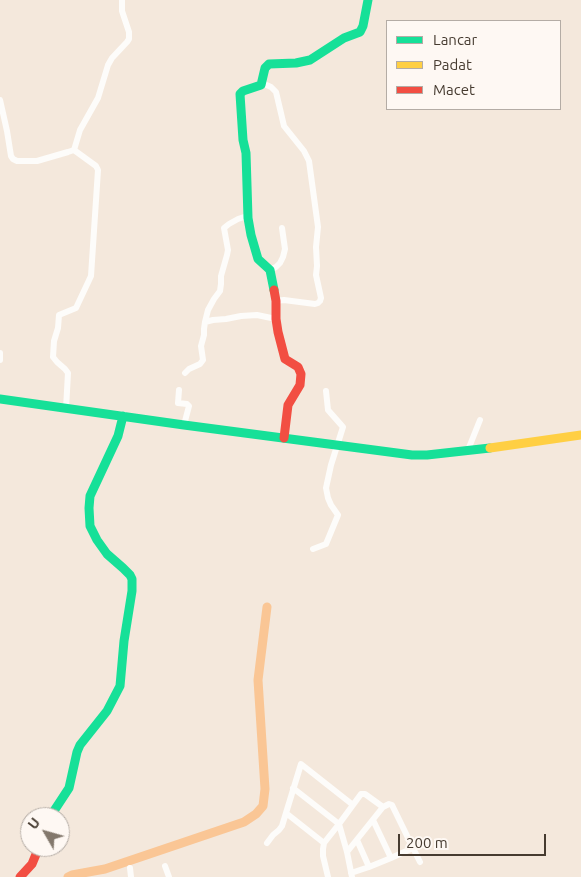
<!DOCTYPE html>
<style>
body{margin:0}
#map{position:relative;width:581px;height:877px;overflow:hidden;background:#f4e8dc;font-family:Ubuntu,sans-serif}
canvas{display:block}
.legend{position:absolute;left:386px;top:20px;width:175px;height:90px;box-sizing:border-box;background:#fef8f3;border:1px solid #b4aca5;margin:0;padding:6px 9px;list-style:none;font-size:15px;color:#463b30}
.legend li{display:flex;align-items:center;gap:10px;height:25px}
.legend b{width:25px;border:1px solid #b4aca5}
.north{position:absolute;left:20px;top:807px;width:50px;height:50px;box-sizing:border-box;background:#fef8f3;border:1px solid #b4aca5;border-radius:50%;rotate:308deg;font-size:14px;font-weight:700;line-height:20px;text-align:center;color:#463b30}
.north::after{content:'';display:block;margin:auto;width:18px;height:22px;background:#83786c;clip-path:polygon(50% 0,100% 100%,50% 72%,0 100%)}
.scale{position:absolute;left:398px;top:834px;width:148px;height:22px;box-sizing:border-box;border:2px solid #463b30;border-top:0;padding-left:6px;font-size:15px;line-height:18px;white-space:nowrap;color:#463b30;-webkit-text-stroke:4px #fef8f3;paint-order:stroke}
</style>
<div id="map">
<canvas width="581" height="877"></canvas>
<ul class="legend">
<li><b style="height:6px;background:#16e098"></b>Lancar</li>
<li><b style="height:6px;background:#ffcf43"></b>Padat</li>
<li><b style="height:6px;background:#f24e42"></b>Macet</li>
</ul>
<div class="north">U</div>
<div class="scale">200 m</div>
</div>
<script>
const ctx = document.querySelector('canvas').getContext('2d');
ctx.lineJoin = 'round';
const poly = rows => new Path2D(rows.map(r => 'M' + r).join(''));
function trace(path, color, width, dash) { ctx.strokeStyle = color; ctx.lineWidth = width; ctx.lineCap = dash ? 'butt' : 'round'; ctx.setLineDash(dash || []); ctx.stroke(path); }
trace(poly([
 [68,877,72,875,105,869,244,822,256,814,263,806,265,789,258,680,267,607]
]), '#fac695', 9);
trace(poly([
 [262,83,271,87,276,92,284,126,304,151,309,161,318,227,316,247,317,266,316,275,321,298,320,301,318,303,315,304,284,300,276,301],
 [0,100,7,131,11,156,13,159,17,161,37,161,68,152,74,150,80,130,98,98,108,65,112,58,127,42,129,39,129,32,122,11,122,0],
 [248,218,244,217,238,219,229,224,224,228,228,250,227,255,221,276,221,284,220,291,214,299,208,310,205,322,213,320,226,319,241,316,257,315,276,319],
 [270,270,276,267,280,263,283,257,285,249,282,228],
 [0,353,0,360],
 [185,373,189,369,200,364,203,360,201,346,204,335,204,329,205,322],
 [179,390,178,403,187,404,189,406,184,425],
 [66,409,68,373,65,369,57,362,53,357,54,341,58,328,59,315,76,308,91,276,98,170,96,166,74,150],
 [468,450,480,420],
 [313,549,326,544,338,515,331,505,328,498,326,488,331,465,343,427,328,410,326,391],
 [293,788,339,824,347,852,352,877],
 [383,807,389,804,392,805,413,848,391,858],
 [286,813,324,843,323,849,323,856,328,877],
 [267,843,273,835,279,830,282,826,301,764,353,805],
 [324,843,339,824,361,794,365,794,383,807,347,852],
 [413,848,420,862],
 [165,866,169,877],
 [369,867,391,858,373,820],
 [130,868,131,877],
 [351,873,369,867,357,840]
]), '#fdfcfa', 6);
trace(poly([
 [274,290,270,270,258,259,251,235,248,218,246,153,243,140,240,94,243,91,261,85,265,68,269,64,296,63,310,60,344,38,360,32,363,26,368,0],
 [0,399,184,425,412,455,427,455,490,448],
 [50,817,69,788,77,752,80,745,107,711,120,686,124,641,132,591,132,579,130,575,123,568,107,554,97,540,90,526,89,508,90,496,118,436,123,416]
]), '#16e098', 9);
trace(poly([
 [490,448,581,435]
]), '#ffcf43', 9);
trace(poly([
 [274,290,276,301,276,319,278,332,285,359,298,367,301,374,300,385,288,405,284,438],
 [20,877,32,864,39,847]
]), '#f24e42', 9);
</script>
